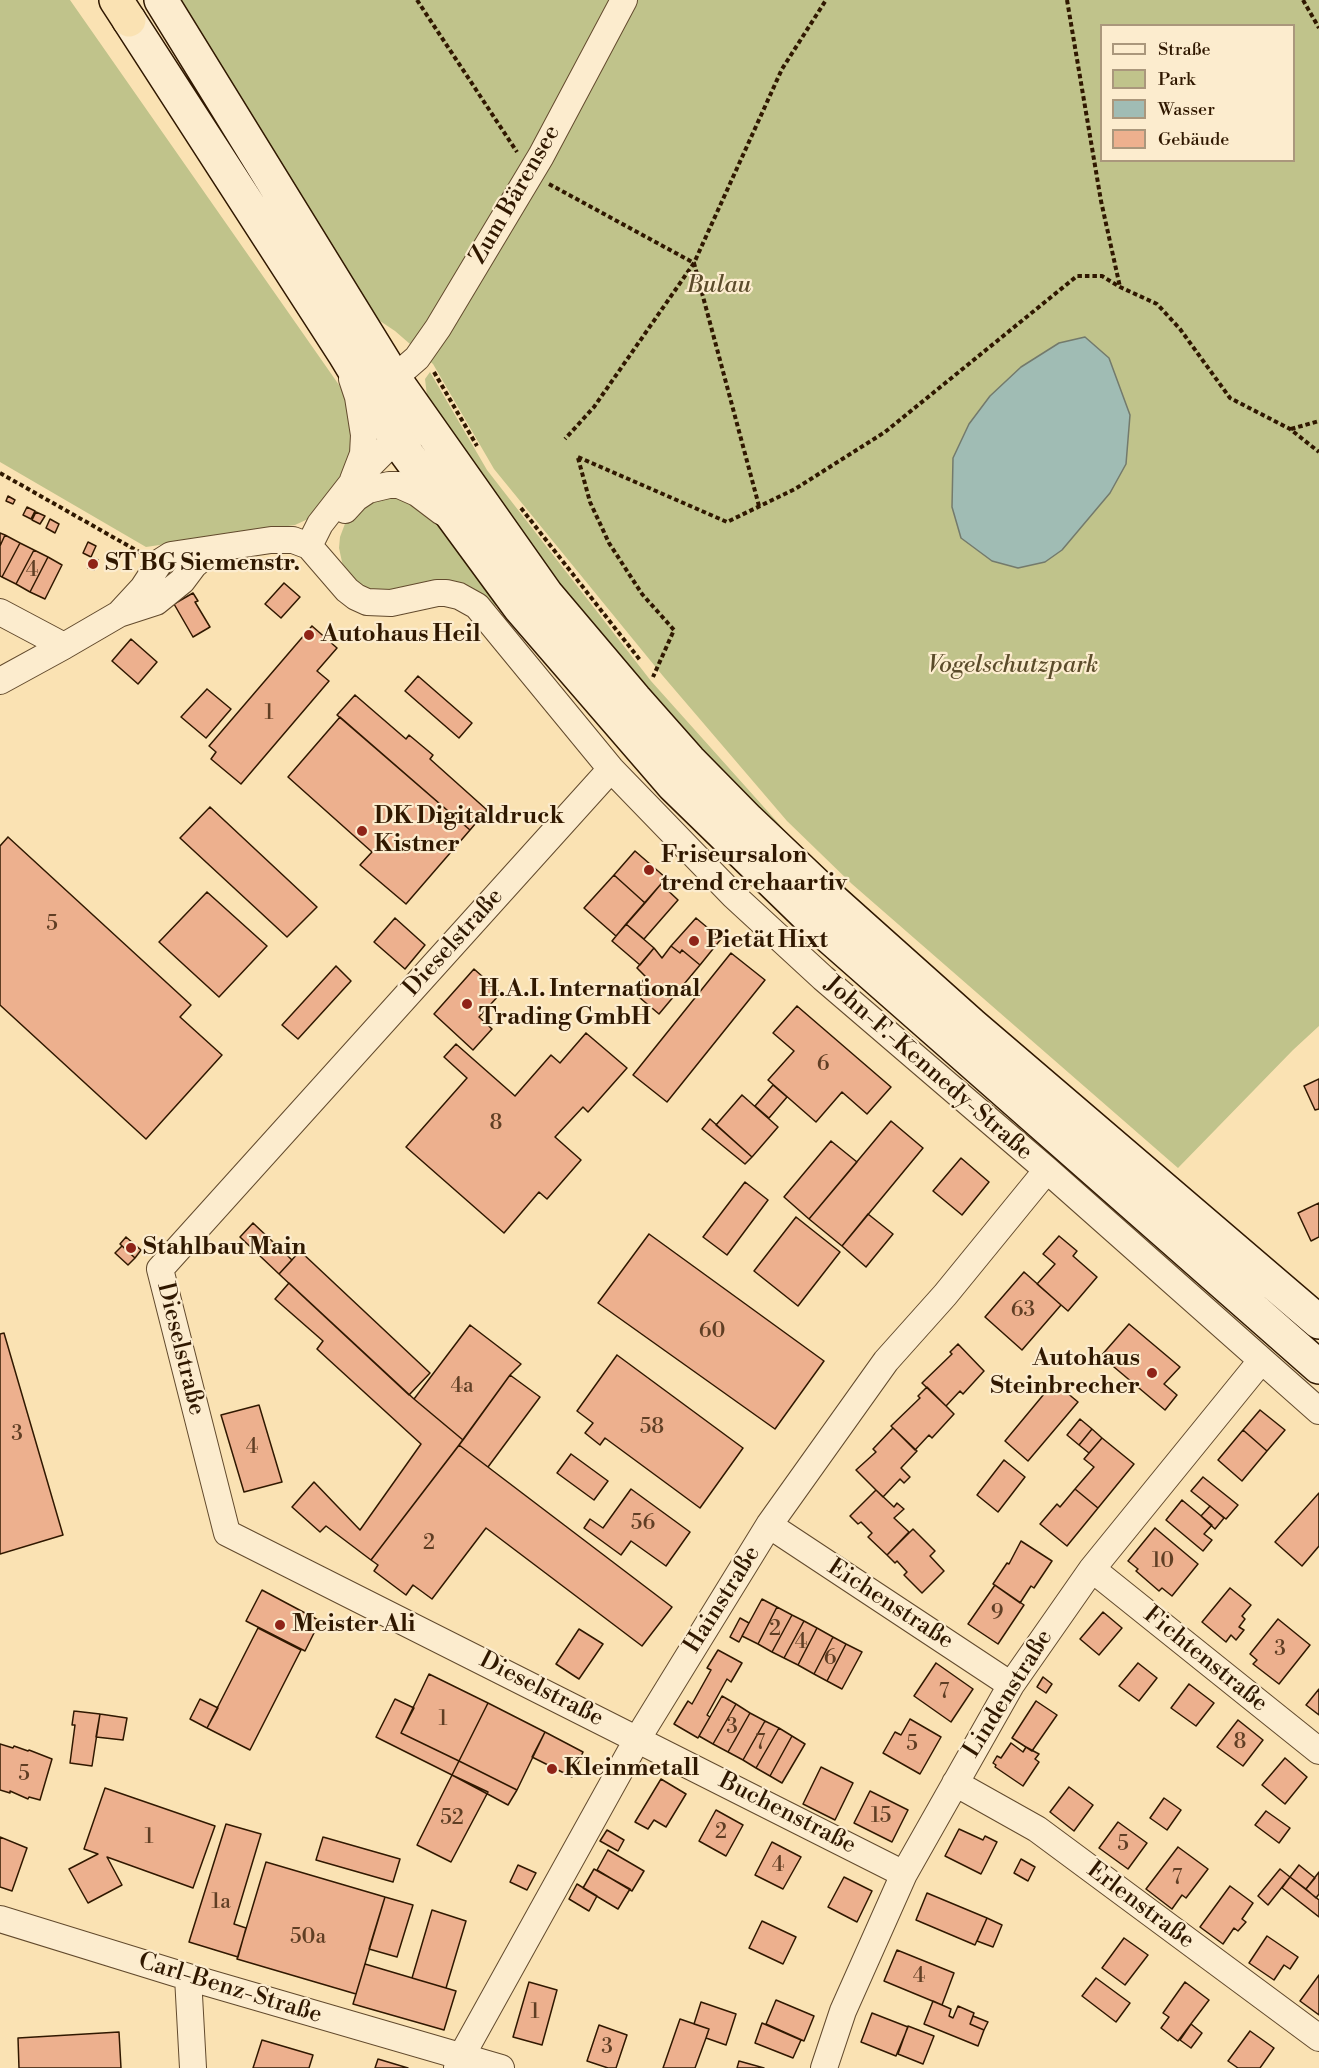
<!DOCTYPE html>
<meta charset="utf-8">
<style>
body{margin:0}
#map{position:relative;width:1319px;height:2068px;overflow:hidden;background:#fae2b3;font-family:"Libre Bodoni",serif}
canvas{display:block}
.legend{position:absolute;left:1100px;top:24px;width:195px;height:138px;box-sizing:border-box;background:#fcecce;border:2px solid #aa977c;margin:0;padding:8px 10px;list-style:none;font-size:18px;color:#301800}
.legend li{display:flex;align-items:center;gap:12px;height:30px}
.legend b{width:30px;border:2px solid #aa977c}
</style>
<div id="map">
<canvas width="1319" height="2068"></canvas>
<ul class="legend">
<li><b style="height:8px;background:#fcecce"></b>Straße</li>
<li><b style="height:16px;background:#c0c38b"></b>Park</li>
<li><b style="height:16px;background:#a0bcb4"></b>Wasser</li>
<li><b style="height:16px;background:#edb08e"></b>Gebäude</li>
</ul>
</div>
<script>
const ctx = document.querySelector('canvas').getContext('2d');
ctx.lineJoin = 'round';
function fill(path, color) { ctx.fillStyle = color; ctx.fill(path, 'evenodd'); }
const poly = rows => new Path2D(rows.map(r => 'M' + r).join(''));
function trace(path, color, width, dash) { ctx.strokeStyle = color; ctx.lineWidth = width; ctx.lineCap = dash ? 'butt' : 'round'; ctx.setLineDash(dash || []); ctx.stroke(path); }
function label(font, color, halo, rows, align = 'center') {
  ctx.font = font + ' "Libre Bodoni",serif'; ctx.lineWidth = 4.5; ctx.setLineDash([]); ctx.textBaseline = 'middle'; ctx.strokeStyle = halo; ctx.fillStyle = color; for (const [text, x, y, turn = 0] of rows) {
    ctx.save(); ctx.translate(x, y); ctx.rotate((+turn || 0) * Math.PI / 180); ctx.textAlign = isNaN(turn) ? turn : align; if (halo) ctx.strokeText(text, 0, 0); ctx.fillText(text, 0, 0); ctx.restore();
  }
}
fill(poly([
 [0,0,70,0,339,385,352,411,357,432,344,476,325,504,308,519,295,525,146,547,0,462],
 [176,0,1319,0,1319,1026,1293,1050,1178,1168,852,884,787,821,663,676,494,469,433,364,395,331,365,311],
 [1102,26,1294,26,1294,160,1102,160],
 [430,372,487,470,651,681,788,834,946,981,1319,1299,1319,1308,754,813,641,692,438,425,427,396,425,379],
 [380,497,400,497,423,505,500,603,492,608,396,593,377,592,359,585,349,576,342,562,339,548,340,537,346,521,361,507]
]), '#c0c38b');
const water = poly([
 [1085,337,1109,358,1130,415,1126,464,1110,493,1062,550,1045,562,1018,568,992,561,961,538,952,507,953,458,969,424,990,396,1021,367,1059,343,1085,337]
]);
fill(water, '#a0bcb4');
trace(water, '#737a6c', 1.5);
const building = poly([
 [8,496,15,500,13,504,6,501,8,496],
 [27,507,35,511,31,519,23,515,27,507],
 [36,512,45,516,40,524,32,520,36,512],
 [50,519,59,524,55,533,46,528,50,519],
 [0,533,5,535,0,546,0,533],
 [5,535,20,543,2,577,0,576,0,546,5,535],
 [88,542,96,546,91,557,83,553,88,542],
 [20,543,34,550,16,584,2,577,20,543],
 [34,550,48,557,30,592,16,584,34,550],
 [48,557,62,565,45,599,30,592,48,557],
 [93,558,98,560,94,570,88,568,93,558],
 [284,583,300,597,281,618,265,604,284,583],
 [193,593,198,601,195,602,210,627,193,637,174,604,193,593],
 [312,626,337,648,317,671,329,681,241,784,211,759,216,752,209,746,312,626],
 [131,639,157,662,138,684,112,661,131,639],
 [418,676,472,723,459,738,405,691,418,676],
 [207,689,231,709,206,738,181,717,207,689],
 [355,695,406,739,409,735,433,755,430,759,487,810,470,830,337,715,355,695],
 [340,717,470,830,406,904,360,865,372,852,288,777,340,717],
 [210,807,317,907,287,937,180,838,210,807],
 [8,837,191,1005,180,1017,222,1055,146,1139,0,1005,0,846,8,837],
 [635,851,666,878,645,903,614,875,635,851],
 [614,875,645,903,616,936,584,908,614,875],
 [661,884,678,900,644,939,626,924,661,884],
 [207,892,267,946,219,997,159,942,207,892],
 [395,918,425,945,405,969,374,942,395,918],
 [696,918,721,939,700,965,682,950,680,953,671,946,696,918],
 [626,924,654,948,640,965,612,941,626,924],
 [671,946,680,953,682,950,700,965,659,1014,633,992,646,977,637,968,654,948,662,958,671,946],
 [731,953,765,980,667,1102,633,1075,731,953],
 [336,966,351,981,298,1039,282,1025,336,966],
 [474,969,501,993,479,1017,492,1029,473,1050,434,1014,474,969],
 [797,1006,891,1087,867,1114,842,1092,816,1122,768,1080,794,1051,773,1033,797,1006],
 [586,1033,627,1068,588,1112,583,1107,555,1137,581,1160,547,1199,539,1192,504,1233,406,1147,467,1078,444,1057,456,1044,515,1096,551,1055,560,1063,586,1033],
 [1319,1079,1319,1109,1315,1110,1304,1086,1319,1079],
 [773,1085,787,1097,769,1118,755,1106,773,1085],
 [742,1095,778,1127,752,1157,716,1125,742,1095],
 [710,1119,752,1157,745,1164,702,1129,710,1119],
 [891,1121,923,1148,842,1246,809,1219,891,1121],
 [831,1141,857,1162,809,1219,784,1197,831,1141],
 [961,1158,989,1182,962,1215,933,1191,961,1158],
 [745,1182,768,1200,727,1255,703,1237,745,1182],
 [1319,1203,1319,1237,1311,1241,1298,1213,1319,1203],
 [868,1214,893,1234,866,1267,842,1246,868,1214],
 [796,1217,840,1252,798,1306,754,1271,796,1217],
 [253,1223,292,1260,279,1274,240,1237,253,1223],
 [649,1234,824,1361,775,1429,598,1303,649,1234],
 [1059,1236,1077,1251,1073,1256,1097,1277,1068,1311,1037,1284,1055,1264,1043,1254,1059,1236],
 [126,1237,141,1250,135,1258,120,1244,126,1237],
 [122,1246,135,1258,128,1265,115,1253,122,1246],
 [300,1251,430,1373,409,1395,279,1274,300,1251],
 [1024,1272,1061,1305,1022,1350,985,1317,1024,1272],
 [289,1283,414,1399,463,1440,371,1560,326,1526,320,1532,292,1507,314,1482,360,1530,421,1444,317,1349,323,1341,275,1299,289,1283],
 [1129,1324,1180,1367,1164,1384,1177,1395,1165,1410,1101,1356,1129,1324],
 [470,1325,521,1364,510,1375,463,1440,414,1399,470,1325],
 [4,1333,63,1535,0,1554,0,1334,4,1333],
 [958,1344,984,1371,963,1394,960,1391,946,1406,922,1383,952,1354,950,1352,958,1344],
 [617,1355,743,1448,700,1508,605,1438,600,1445,585,1433,593,1423,577,1411,617,1355],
 [510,1375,540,1397,488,1467,459,1445,510,1375],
 [1054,1382,1078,1402,1028,1461,1005,1441,1054,1382],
 [927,1387,954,1414,932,1438,929,1435,915,1450,891,1426,920,1398,918,1396,927,1387],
 [259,1405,282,1482,244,1492,221,1415,259,1405],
 [1260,1410,1285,1430,1267,1451,1243,1430,1260,1410],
 [1080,1419,1092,1429,1079,1445,1067,1435,1080,1419],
 [893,1428,917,1451,901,1468,910,1477,904,1483,900,1479,883,1497,856,1470,876,1452,873,1449,893,1428],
 [1092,1429,1102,1438,1089,1453,1079,1445,1092,1429],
 [1243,1430,1267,1451,1242,1481,1218,1460,1243,1430],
 [1102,1438,1134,1464,1098,1508,1075,1489,1094,1467,1084,1459,1102,1438],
 [459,1445,672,1607,642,1646,486,1528,432,1599,413,1585,406,1595,374,1571,378,1565,371,1560,459,1445],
 [571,1454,608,1481,594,1500,557,1473,571,1454],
 [1004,1460,1025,1477,998,1512,977,1495,1004,1460],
 [1203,1477,1238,1505,1226,1519,1191,1491,1203,1477],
 [631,1489,690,1532,666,1566,631,1541,621,1555,584,1528,590,1519,603,1528,631,1489],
 [1075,1489,1098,1508,1067,1546,1040,1524,1057,1504,1060,1507,1075,1489],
 [876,1490,894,1507,897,1503,904,1509,894,1518,909,1532,887,1555,868,1537,872,1533,861,1522,858,1524,850,1516,876,1490],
 [1319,1493,1319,1546,1302,1566,1275,1542,1319,1493],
 [1182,1500,1212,1525,1204,1534,1212,1540,1203,1551,1166,1520,1182,1500],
 [1210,1506,1224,1518,1215,1529,1201,1516,1210,1506],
 [1155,1528,1198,1564,1172,1596,1162,1588,1159,1591,1136,1571,1138,1569,1128,1561,1155,1528],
 [913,1529,935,1551,930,1556,944,1571,922,1593,904,1575,907,1572,897,1561,895,1563,887,1555,913,1529],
 [1021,1541,1052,1561,1034,1588,1031,1586,1020,1603,993,1584,1007,1563,1009,1564,1021,1541],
 [995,1585,1024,1605,998,1644,968,1624,995,1585],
 [1230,1588,1251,1605,1242,1616,1245,1619,1239,1627,1244,1630,1236,1640,1231,1635,1226,1642,1202,1622,1230,1588],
 [262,1590,320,1621,305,1651,246,1621,262,1590],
 [762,1599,777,1607,758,1644,742,1636,762,1599],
 [777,1607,792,1615,772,1652,758,1644,777,1607],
 [1103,1612,1122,1628,1099,1655,1080,1639,1103,1612],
 [792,1615,804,1621,784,1658,772,1652,792,1615],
 [740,1618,749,1623,739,1642,730,1637,740,1618],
 [1278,1619,1310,1645,1279,1684,1253,1664,1257,1660,1250,1654,1278,1619],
 [804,1621,817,1628,798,1665,784,1658,804,1621],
 [258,1628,301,1650,250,1750,207,1728,258,1628],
 [817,1628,833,1637,814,1674,798,1665,817,1628],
 [579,1629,603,1644,579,1679,556,1664,579,1629],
 [833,1637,846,1644,827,1681,814,1674,833,1637],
 [846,1644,862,1652,842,1689,827,1681,846,1644],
 [718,1650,742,1663,731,1682,727,1679,707,1715,710,1717,698,1738,674,1724,688,1701,692,1704,711,1670,707,1668,718,1650],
 [936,1663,973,1689,951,1722,914,1696,936,1663],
 [1138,1663,1157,1678,1139,1701,1119,1686,1138,1663],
 [429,1674,488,1703,459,1761,401,1733,429,1674],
 [1043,1677,1052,1684,1046,1693,1037,1687,1043,1677],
 [1189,1684,1214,1703,1196,1726,1171,1708,1189,1684],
 [1319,1689,1319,1715,1306,1705,1319,1689],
 [722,1696,736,1704,713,1744,699,1736,722,1696],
 [200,1699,218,1708,207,1728,190,1719,200,1699],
 [395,1699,414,1708,401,1733,459,1761,452,1775,376,1737,395,1699],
 [1036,1701,1057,1715,1032,1751,1012,1738,1036,1701],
 [488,1703,545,1732,517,1790,459,1761,488,1703],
 [736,1704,750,1713,728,1752,713,1744,736,1704],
 [74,1711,100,1714,92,1766,70,1763,75,1725,72,1725,74,1711],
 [750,1713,765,1721,743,1760,728,1752,750,1713],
 [100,1714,127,1718,123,1740,96,1737,100,1714],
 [910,1719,941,1737,920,1774,883,1753,895,1732,901,1735,910,1719],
 [1238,1720,1263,1740,1243,1766,1217,1747,1238,1720],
 [765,1721,779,1728,756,1768,743,1760,765,1721],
 [779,1728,792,1736,770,1776,756,1768,779,1728],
 [545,1732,583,1752,572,1777,532,1757,545,1732],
 [792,1736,805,1744,782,1783,770,1776,792,1736],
 [1011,1743,1023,1752,1026,1747,1039,1754,1035,1759,1039,1762,1023,1786,995,1767,996,1765,993,1763,997,1756,1001,1758,1011,1743],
 [0,1744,13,1748,14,1746,28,1751,29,1750,52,1759,40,1800,29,1797,28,1799,10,1791,10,1793,0,1790,0,1744],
 [1285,1758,1307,1777,1285,1804,1262,1785,1285,1758],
 [459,1761,517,1790,508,1805,452,1775,459,1761],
 [821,1767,853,1783,835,1820,803,1804,821,1767],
 [452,1775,488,1792,451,1862,417,1845,452,1775],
 [661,1779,686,1794,666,1827,654,1820,648,1829,635,1822,661,1779],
 [1069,1787,1093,1805,1074,1831,1050,1812,1069,1787],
 [105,1788,215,1826,193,1888,107,1857,122,1885,88,1903,69,1869,98,1854,84,1849,105,1788],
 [870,1791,908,1810,892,1842,854,1823,870,1791],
 [1164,1798,1181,1810,1167,1830,1150,1818,1164,1798],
 [716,1810,743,1825,726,1856,699,1841,716,1810],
 [1266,1811,1290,1828,1279,1843,1255,1825,1266,1811],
 [1118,1822,1147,1843,1128,1869,1099,1848,1118,1822],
 [226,1824,261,1834,234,1924,246,1928,238,1957,189,1942,226,1824],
 [959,1829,983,1840,985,1836,997,1842,981,1874,945,1856,959,1829],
 [607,1830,624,1840,618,1851,600,1841,607,1830],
 [0,1837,27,1848,12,1891,0,1887,0,1837],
 [323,1837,400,1859,393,1882,316,1860,323,1837],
 [772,1842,801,1857,783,1889,755,1875,772,1842],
 [1178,1847,1208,1869,1186,1898,1182,1895,1172,1909,1146,1889,1178,1847],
 [608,1850,644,1871,632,1891,597,1870,608,1850],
 [1021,1859,1035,1867,1028,1881,1014,1873,1021,1859],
 [266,1862,385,1897,356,1994,237,1959,266,1862],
 [518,1865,536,1873,527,1890,510,1882,518,1865],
 [1299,1865,1315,1878,1306,1889,1290,1877,1299,1865],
 [594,1869,630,1889,618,1909,583,1888,594,1869],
 [1280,1869,1290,1877,1268,1905,1258,1896,1280,1869],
 [1319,1872,1319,1894,1316,1898,1306,1889,1319,1872],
 [844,1877,872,1891,857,1922,828,1907,844,1877],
 [1290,1877,1319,1900,1319,1917,1282,1888,1290,1877],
 [577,1884,597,1896,589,1911,569,1899,577,1884],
 [1230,1886,1253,1903,1242,1919,1246,1922,1238,1931,1234,1928,1223,1944,1200,1927,1230,1886],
 [927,1893,987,1918,975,1945,916,1920,927,1893],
 [385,1897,413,1905,397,1957,369,1949,385,1897],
 [432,1910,466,1921,446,1988,412,1978,432,1910],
 [987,1918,1002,1925,993,1947,977,1941,987,1918],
 [762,1921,796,1937,783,1964,749,1948,762,1921],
 [1267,1936,1298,1957,1290,1969,1284,1965,1274,1980,1249,1963,1267,1936],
 [1124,1938,1148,1955,1125,1985,1102,1968,1124,1938],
 [897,1950,954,1973,942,2005,884,1981,897,1950],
 [365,1964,456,1991,444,2030,353,2004,365,1964],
 [1319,1975,1319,2015,1300,2001,1319,1975],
 [1096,1978,1130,2003,1116,2022,1082,1996,1096,1978],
 [529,1982,557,1990,542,2045,513,2037,529,1982],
 [1185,1982,1209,2000,1178,2041,1161,2028,1169,2017,1163,2013,1185,1982],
 [776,2000,814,2016,804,2041,766,2024,776,2000],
 [933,2001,951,2009,949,2016,953,2018,958,2006,974,2013,970,2024,984,2030,978,2046,924,2024,933,2001],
 [701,2002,736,2014,726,2045,706,2038,709,2029,694,2024,701,2002],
 [872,2013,908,2027,896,2056,861,2042,872,2013],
 [973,2016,988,2022,984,2030,970,2024,973,2016],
 [680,2019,709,2029,706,2038,695,2068,663,2068,680,2019],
 [762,2023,801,2040,793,2058,755,2043,762,2023],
 [1191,2024,1202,2033,1191,2048,1180,2040,1191,2024],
 [599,2025,627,2035,616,2068,608,2068,587,2061,599,2025],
 [908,2026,934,2036,923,2064,898,2054,908,2026],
 [1250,2031,1274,2048,1260,2068,1238,2068,1228,2061,1250,2031],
 [119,2032,121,2068,19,2068,18,2038,119,2032],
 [262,2040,313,2055,309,2068,253,2068,262,2040],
 [378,2059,408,2068,375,2068,378,2059],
 [739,2061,764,2068,737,2068,739,2061]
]);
fill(building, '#edb08e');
trace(building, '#301800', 1.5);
const street = poly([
 [394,378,417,358,438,328,541,156,624,0],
 [352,379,358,397,364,435,363,454,353,480],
 [345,510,356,498,368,490,389,485,399,485,417,493,442,512],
 [309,546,320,524,352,483,396,439,412,435],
 [0,612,64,646],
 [119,614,143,588,160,562,171,555,271,540,293,540,309,546,347,590,356,597,367,602,391,603,437,593,446,593,459,596,477,606,611,769,734,896,823,978,1047,1170,1319,1411],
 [0,681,64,646,119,614,156,602,182,581,194,565,213,549],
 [611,769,160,1269,227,1533,904,1874],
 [769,1525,1011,1685],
 [1092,1569,1319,1751],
 [955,1783,1037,1829,1319,2038],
 [0,1919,188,1977,501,2068],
 [188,1977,193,2068],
 [457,2068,461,2057,638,1738,769,1525,886,1361,945,1295,1047,1170],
 [824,2068,843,2011,904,1874,1011,1685,1092,1569,1261,1361]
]);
const secondary = poly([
 [161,0,394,378,547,595,635,699,689,760,748,820,831,899,972,1025,1319,1322],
 [129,20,344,353,396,439,520,608,673,785,823,931,1319,1367]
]);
const highway = poly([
 [116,0,129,20]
]);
trace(street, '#624a2d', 28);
trace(secondary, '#301800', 36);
trace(highway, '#301800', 36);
trace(poly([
 [417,0,517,152],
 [1067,0,1101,201,1120,287],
 [1303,0,1319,28],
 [549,184,694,263,594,407,565,439],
 [434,372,477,446],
 [1291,429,1319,421],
 [578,457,727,522,795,489,885,432,1077,276,1102,276,1120,287,1157,304,1180,329,1230,398,1290,429,1319,452],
 [578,458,590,502,609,543,642,594,674,630,653,677],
 [0,473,141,553],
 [759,506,694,263,782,69,826,0],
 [521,508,640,660]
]), '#301800', 4, [4.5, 3]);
trace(street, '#fcecce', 26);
trace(secondary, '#fcecce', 33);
trace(highway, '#fae2b3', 33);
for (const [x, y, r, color] of [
 [93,564,6,"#8f2418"],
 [309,635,6,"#8f2418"],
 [362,831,6,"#8f2418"],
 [649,870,6,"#8f2418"],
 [694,941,6,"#8f2418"],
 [467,1004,6,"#8f2418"],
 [131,1248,6,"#8f2418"],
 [1152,1373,6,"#8f2418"],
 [280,1625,6,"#8f2418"],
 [552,1769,6,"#8f2418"]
]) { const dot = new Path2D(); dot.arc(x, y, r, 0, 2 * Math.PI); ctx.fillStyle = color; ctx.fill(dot); trace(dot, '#fcecce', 2); }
label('21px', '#5f3e24', null, [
 ["4",32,571],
 ["1",269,714],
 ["5",52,925],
 ["6",823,1065],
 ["8",496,1124],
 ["63",1023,1311],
 ["60",712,1332],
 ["4a",462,1387],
 ["58",652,1428],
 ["3",17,1435],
 ["4",252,1448],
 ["56",643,1524],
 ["2",429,1544],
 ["10",1163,1562],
 ["9",997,1614],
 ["2",775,1630],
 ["4",801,1643],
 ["3",1280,1650],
 ["6",830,1659],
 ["7",944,1693],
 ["1",443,1720],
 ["3",732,1728],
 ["8",1240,1743],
 ["7",760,1744],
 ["5",912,1745],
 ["5",24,1775],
 ["15",881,1817],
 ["52",452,1819],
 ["2",721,1833],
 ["1",149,1838],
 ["5",1123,1845],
 ["4",778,1866],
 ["7",1177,1879],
 ["1a",221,1903],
 ["50a",308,1938],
 ["4",919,1977],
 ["1",535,2013],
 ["3",607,2048]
]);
label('24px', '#301800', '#fcecce', [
 ["Zum Bärensee",516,195,-60],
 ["Dieselstraße",454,943,-48],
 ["John-F.-Kennedy-Straße",928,1069,41],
 ["Dieselstraße",180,1349,76],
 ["Hainstraße",723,1600,-58],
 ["Eichenstraße",890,1605,33],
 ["Fichtenstraße",1205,1660,39],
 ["Dieselstraße",541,1690,27],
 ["Lindenstraße",1009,1694,-58],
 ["Buchenstraße",787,1814,27],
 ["Erlenstraße",1140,1906,37],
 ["Carl-Benz-Straße",230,1989,17]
]);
label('italic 24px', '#5b4b2a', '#fcecce', [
 ["Bulau",719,286],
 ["Vogelschutzpark",1013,666]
]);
label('bold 24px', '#301800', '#fcecce', [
 ["ST BG Siemenstr.",105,564],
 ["Autohaus Heil",321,635],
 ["DK Digitaldruck",374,817],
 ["Kistner",374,845],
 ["Friseursalon",661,856],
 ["trend crehaartiv",661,884],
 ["Pietät Hixt",706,941],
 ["H.A.I. International",479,990],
 ["Trading GmbH",479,1018],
 ["Stahlbau Main",143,1248],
 ["Autohaus",1140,1359,"right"],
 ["Steinbrecher",1140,1387,"right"],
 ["Meister Ali",292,1625],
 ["Kleinmetall",564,1769]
], 'left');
</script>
